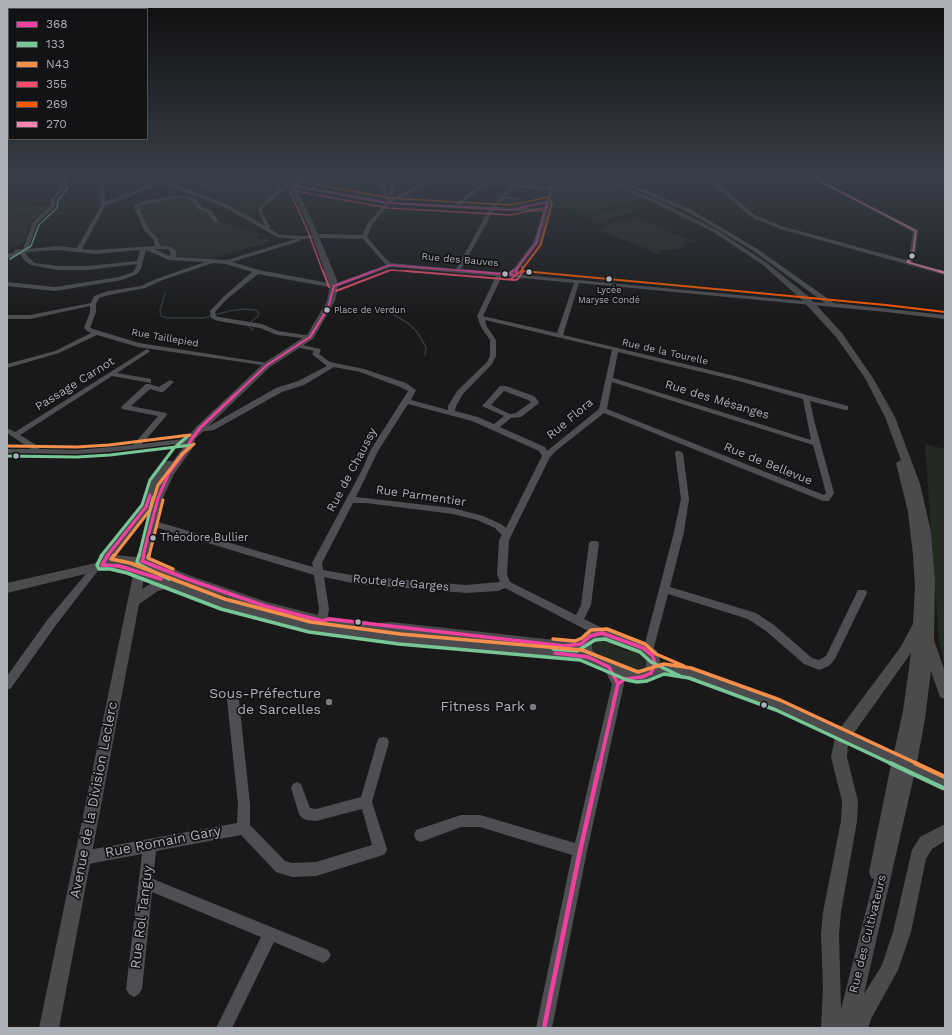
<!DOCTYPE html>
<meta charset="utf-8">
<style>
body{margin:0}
#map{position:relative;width:952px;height:1035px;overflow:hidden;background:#191919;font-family:"Work Sans",sans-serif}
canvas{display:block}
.frame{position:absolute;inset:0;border:8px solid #acb0b8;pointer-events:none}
.legend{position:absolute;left:8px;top:8px;width:140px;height:132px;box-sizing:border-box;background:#131315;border:1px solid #505256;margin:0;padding:5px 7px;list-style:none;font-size:12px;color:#acb0b8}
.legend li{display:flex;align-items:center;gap:8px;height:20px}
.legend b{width:20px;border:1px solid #505256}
</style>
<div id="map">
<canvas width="952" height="1035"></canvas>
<div class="frame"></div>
<ul class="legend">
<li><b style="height:5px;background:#f240a1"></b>368</li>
<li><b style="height:5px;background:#77c695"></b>133</li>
<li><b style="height:5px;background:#f78f4b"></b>N43</li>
<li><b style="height:5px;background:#f44d6c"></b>355</li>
<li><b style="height:5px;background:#ff5a00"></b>269</li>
<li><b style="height:5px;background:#ff82b4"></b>270</li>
</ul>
</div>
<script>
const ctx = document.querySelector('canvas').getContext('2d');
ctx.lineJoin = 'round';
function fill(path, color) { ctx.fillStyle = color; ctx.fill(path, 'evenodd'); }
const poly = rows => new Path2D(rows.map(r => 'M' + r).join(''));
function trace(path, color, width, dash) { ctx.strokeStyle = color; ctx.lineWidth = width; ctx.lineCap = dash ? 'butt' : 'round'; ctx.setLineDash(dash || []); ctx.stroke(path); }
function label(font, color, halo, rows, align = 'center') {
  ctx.font = font + ' "Work Sans",sans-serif'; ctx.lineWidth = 3.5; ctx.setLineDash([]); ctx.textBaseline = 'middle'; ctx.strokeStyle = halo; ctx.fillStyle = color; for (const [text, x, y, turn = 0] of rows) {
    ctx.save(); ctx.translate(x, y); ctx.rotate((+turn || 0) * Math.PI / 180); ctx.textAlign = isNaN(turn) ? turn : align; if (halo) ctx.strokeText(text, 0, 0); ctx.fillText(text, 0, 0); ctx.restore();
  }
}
fill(poly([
 [201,177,275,177,278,178,277,180,279,180,281,186,263,202,257,209,257,212,245,215,232,205,209,194,197,191,222,182],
 [558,177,585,177,641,198,583,214,567,208,551,208],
 [176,197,186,197,194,200,200,208,209,211,217,222,228,223,234,227,241,228,249,232,254,231,260,234,258,238,270,240,263,245,250,247,211,259,172,256,169,248,161,247,158,245,135,205],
 [7,206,46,207,41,214,32,220,24,242,7,251],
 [625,207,637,211,599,223,587,218],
 [632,217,633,217,694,241,691,242,685,240,685,244,681,248,672,250,657,250,661,253,658,254,596,229,600,227,605,229,606,226,610,223,620,220,633,220,629,218],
 [925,444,945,449,945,668,939,642],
 [597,640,606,640,615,643,615,646,627,651,629,649,642,654,647,658,647,668,644,670,636,671,597,655,593,651,592,647,594,643]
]), '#232923');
trace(poly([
 [7,210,47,207]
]), '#31383d', 1);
trace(poly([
 [165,293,160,310,161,316,168,318,203,318,229,311,243,309,256,310,259,313,258,316,247,325,253,330],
 [388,311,409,324,417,332,426,347,425,355]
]), '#31383d', 1.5);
fill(poly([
 [57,177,61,177,60,180,64,188,55,199,55,205,52,210,37,223,28,249,58,246,77,248,101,205,99,177,103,177,105,202,154,183,132,177,140,177,171,184,206,196,228,205,264,225,258,209,279,188,288,186,288,188,283,190,262,209,263,214,270,227,269,228,280,235,305,236,322,234,362,235,368,223,385,204,294,187,296,185,387,201,384,198,383,191,375,178,379,178,387,191,388,198,392,177,396,177,393,198,413,187,432,181,440,177,445,177,436,183,417,189,403,198,392,202,455,205,483,182,549,187,552,177,556,177,548,211,539,243,519,269,513,274,825,303,755,252,724,233,686,211,607,177,613,177,690,209,759,250,834,303,945,315,945,319,886,312,579,283,563,335,735,376,848,406,848,410,845,410,810,401,814,420,834,493,829,501,823,501,604,413,557,450,550,457,509,540,507,575,510,582,576,615,581,605,589,543,591,541,597,541,599,543,591,605,584,619,606,630,607,633,606,636,602,637,598,636,505,588,498,591,466,593,357,584,324,577,329,609,327,621,326,624,322,625,318,624,317,621,319,609,314,575,148,525,146,523,151,520,313,567,312,563,363,468,370,451,408,391,400,387,360,372,334,367,304,385,282,392,214,430,198,432,194,430,195,428,209,426,276,388,298,381,327,366,313,355,312,354,314,351,296,347,296,345,298,344,320,349,321,350,319,354,330,362,364,369,406,383,416,390,411,400,448,410,448,406,457,391,487,362,490,356,490,340,481,327,477,316,496,276,391,267,334,288,258,274,227,299,215,312,216,316,219,317,262,324,278,331,312,336,312,338,310,339,277,335,260,328,218,321,211,318,210,311,223,297,252,272,226,264,213,263,160,281,145,288,109,295,99,298,96,304,96,312,90,328,139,343,267,363,269,364,269,366,138,347,97,335,59,353,7,368,7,364,55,351,91,333,87,331,84,328,90,312,90,306,30,319,7,319,7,315,30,315,91,303,94,296,108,291,141,286,156,279,205,262,169,260,146,250,141,269,137,274,122,280,55,291,7,286,7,282,55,287,119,277,133,272,135,269,137,264,88,270,58,270,31,265,24,260,20,254,7,258,7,254,15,252,13,251,14,250,23,249,33,222,51,205,51,199,60,188,56,180,57,177],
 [159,184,202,198,224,207,277,237,296,239,227,260,176,257,176,251,171,247,160,246,158,239,149,229,138,206,176,198,185,198,192,201,198,209,207,212,215,223,219,222,211,210,202,207,196,199,186,196,176,196,144,201,133,205,144,230,153,239,155,246,95,250,82,249,105,206,159,184],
 [486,184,510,187,491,207,460,205,486,184],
 [515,187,549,190,546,201,520,206,522,208,496,207,504,199,519,200,519,198,506,196,515,187],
 [389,204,455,208,489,210,456,269,391,263,385,258,367,237,372,225,389,204],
 [545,204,544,209,522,208,545,204],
 [494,210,543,212,533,243,515,267,507,273,461,269,494,210],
 [322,238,363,239,386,265,334,284,259,270,232,262,300,241,300,239,322,238],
 [154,249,168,249,170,252,170,256,154,249],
 [58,250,95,254,140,250,137,261,88,266,58,266,35,263,29,258,25,252,58,250],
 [502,276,574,283,557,333,483,316,502,276],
 [485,320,612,350,599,409,547,451,545,447,500,427,511,418,521,417,538,404,539,402,534,396,506,386,500,386,482,406,504,416,494,424,478,417,455,411,456,406,463,394,492,364,496,356,496,340,487,327,485,320],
 [618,352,731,379,803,399,811,440,613,378,618,352],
 [612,382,813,445,826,493,824,495,607,409,612,382],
 [504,391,528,400,531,402,516,413,510,414,491,405,504,391],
 [408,404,472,421,539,451,542,456,506,528,501,524,483,516,453,508,356,497,378,451,408,404],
 [353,503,366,503,453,514,477,520,495,528,502,535,499,540,497,575,500,582,466,585,357,576,323,570,322,563,353,503],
 [462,177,467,177,463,181,459,181,462,177],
 [704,177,709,177,755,215,781,226,906,260,909,258,913,232,810,177,815,177,918,230,915,259,911,262,945,271,945,275,777,228,759,220,755,220,704,177],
 [182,178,211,185,211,186,209,187,180,180,182,178],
 [147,349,150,351,149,352,117,373,151,379,151,383,112,376,20,435,38,446,39,449,77,450,133,445,158,416,122,409,121,407,146,384,149,384,159,387,170,380,174,382,163,392,160,392,150,389,131,406,166,413,167,415,142,444,191,438,194,438,195,440,194,442,109,452,77,454,7,453,7,449,31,449,7,433,7,428,15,432,147,349],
 [676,451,679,451,683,453,689,499,684,532,670,587,756,613,774,625,812,658,819,660,826,656,858,590,866,590,867,593,835,659,829,666,819,670,804,664,766,631,748,619,668,594,654,647,654,653,653,656,649,657,645,656,644,647,674,532,681,499,675,453,676,451],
 [97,563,100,564,102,566,100,568,56,625,11,688,7,690,7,676,48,619,94,564,97,563],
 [609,662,613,664,624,684,587,851,552,1028,536,1028,572,855,480,827,461,827,421,842,416,840,414,835,416,830,461,815,480,815,575,843,612,684,603,667,605,664,609,662],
 [233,695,237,697,239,700,250,804,250,825,285,861,292,863,316,862,372,845,362,809,316,821,307,820,302,818,299,814,291,788,293,784,297,782,301,784,310,808,316,809,361,797,377,742,379,738,383,737,387,738,389,742,372,802,387,849,385,854,380,856,316,876,292,877,276,872,241,835,156,851,153,879,328,950,331,955,328,960,323,963,274,942,232,1028,216,1028,261,937,152,892,142,989,139,994,134,997,129,994,126,989,142,854,83,865,78,863,76,858,78,853,83,851,237,823,238,804,227,700,229,697,233,695]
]), '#4e4f52');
fill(poly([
 [282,177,294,177,296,180,305,177,313,177,297,183,299,186,296,188,315,227,337,280,338,286,335,301,313,339,270,367,195,439,192,449,174,474,163,498,148,559,194,577,267,602,322,616,377,623,391,622,564,641,575,641,580,638,585,632,599,629,611,631,651,646,657,651,661,664,683,666,737,683,800,708,841,727,900,648,913,624,915,587,913,555,908,512,896,463,901,460,885,417,865,378,836,337,802,300,763,265,713,232,653,202,591,177,599,177,657,200,717,230,767,263,808,296,842,333,873,378,895,417,920,484,931,532,935,581,934,640,945,672,945,699,940,697,931,671,925,719,917,762,945,775,945,790,914,776,864,994,882,965,893,932,912,850,920,837,945,824,945,841,932,849,926,859,911,932,898,970,872,1017,868,1028,821,1028,823,988,821,934,823,912,841,821,842,801,831,757,835,738,790,716,734,694,683,678,664,675,645,682,635,683,586,662,478,650,399,644,310,632,223,609,168,588,158,591,139,604,59,1028,39,1028,133,575,110,568,7,593,7,583,96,563,141,506,150,481,165,461,173,461,182,449,183,446,181,444,197,426,264,363,307,335,327,301,330,286,309,227,290,188,284,187,279,179,282,177],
 [288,178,290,179,293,185,288,185,285,180,288,178],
 [149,510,137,557,114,555,149,510],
 [126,564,135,565,135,566,126,564],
 [146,567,186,583,258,608,225,600,146,570,146,567],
 [144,578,154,582,142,589,144,578],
 [387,632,391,632,424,636,399,634,387,632],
 [599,639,609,641,641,654,646,658,646,668,636,671,596,655,592,649,592,643,594,640,599,639],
 [911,653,903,711,894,752,854,733,911,653],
 [848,744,891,765,869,872,871,878,874,879,841,1009,839,934,841,912,857,821,858,801,847,757,848,744]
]), '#4b4b4d');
trace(poly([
 [296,186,388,203,511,210,547,202,536,243,517,268,512,272],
 [371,272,390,265,480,272],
 [516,272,520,264]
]), '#f240a1', 1.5);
trace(poly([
 [467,271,515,275,517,271],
 [508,275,513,271],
 [334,286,374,271],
 [235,395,267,365,310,337,328,308,334,286]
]), '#f240a1', 2);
trace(poly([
 [107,556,146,507,150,495],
 [143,556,158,498,169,473,187,449,191,440,200,428,236,394]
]), '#f240a1', 3);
trace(poly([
 [108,555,102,565,119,566,161,579],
 [144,555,142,561,190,580,265,606,322,621,329,619,564,646,581,644,590,636,602,633,643,648,652,655,655,663,651,673,642,677,625,679,618,684,600,764],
 [555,653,588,657,609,667,618,684,613,704]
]), '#f240a1', 3.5);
trace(poly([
 [544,1028,580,851,600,763]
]), '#f240a1', 4.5);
trace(poly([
 [10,259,31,246,39,225,57,208,58,201,67,189,64,179]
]), '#77c695', 1.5);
trace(poly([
 [7,456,77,457,110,455,192,445],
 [101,556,142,505,150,480,174,448,188,436],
 [139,556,153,498]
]), '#77c695', 3);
trace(poly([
 [102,555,97,565,99,569,110,569,127,573,221,609,309,632,399,644,580,660,627,680,637,682,647,681,664,674,689,678,776,710,892,764],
 [139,555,137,562,140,565,169,579],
 [553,649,577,651,595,640,605,639,640,652,651,662,680,676]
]), '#77c695', 3.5);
trace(poly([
 [890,763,943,788]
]), '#77c695', 4.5);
trace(poly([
 [7,446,77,447,109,445,190,435],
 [114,556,150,510,158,485,182,454,194,444],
 [149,556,163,500]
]), '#f78f4b', 3);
trace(poly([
 [114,555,111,559,130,563,225,599,311,622,400,634,582,650,638,672,664,664,691,668,780,700,918,764],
 [149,555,148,558,173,569],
 [553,639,575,641,582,638,591,630,607,629,645,644,656,654,684,666]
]), '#f78f4b', 3.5);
trace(poly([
 [915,763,945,777]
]), '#f78f4b', 4.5);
trace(poly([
 [289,190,307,229,323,272],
 [295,191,388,208,511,215,548,207],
 [522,266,523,272],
 [385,272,391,270,418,272],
 [520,272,540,245,552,203]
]), '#f44d6c', 1.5);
trace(poly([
 [323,271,329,287],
 [406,271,515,280,518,279,523,271],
 [511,279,521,271],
 [336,291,388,271]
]), '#f44d6c', 2);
trace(poly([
 [297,181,389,198,511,205,549,197,552,203,541,245,521,271,534,272]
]), '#ff5a00', 1.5);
trace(poly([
 [523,271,886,305,945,312]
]), '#ff5a00', 2);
trace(poly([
 [812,177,916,231,912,259,907,262],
 [907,262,942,272]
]), '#ff82b4', 1.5);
trace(poly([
 [939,271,945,273]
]), '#ff82b4', 2);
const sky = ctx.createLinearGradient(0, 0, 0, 322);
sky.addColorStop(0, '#0e0e0e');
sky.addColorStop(0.55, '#383e49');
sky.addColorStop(1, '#383e4900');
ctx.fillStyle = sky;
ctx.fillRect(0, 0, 952, 322);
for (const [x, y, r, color] of [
 [912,256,3.5,"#acb0b8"],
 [529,272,3.5,"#acb0b8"],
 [505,274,3.5,"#acb0b8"],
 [609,279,3.5,"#acb0b8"],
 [327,310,3.5,"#acb0b8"],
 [16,456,3.5,"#acb0b8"],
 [153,538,3.5,"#acb0b8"],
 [358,622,3.5,"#acb0b8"],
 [329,702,4,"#797b80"],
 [764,705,3.5,"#acb0b8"],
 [533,707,4,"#797b80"]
]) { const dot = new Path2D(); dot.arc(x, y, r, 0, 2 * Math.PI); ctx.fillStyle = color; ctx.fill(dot); trace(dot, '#131315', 1.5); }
label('9px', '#acb0b8', '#131315', [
 ["Lycée",609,290],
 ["Maryse Condé",609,300],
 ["Place de Verdun",334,310,"left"]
]);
label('10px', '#acb0b8', '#131315', [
 ["Rue des Bauves",460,260,5],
 ["Rue Taillepied",165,338,10],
 ["Rue de la Tourelle",665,352,13]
]);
label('11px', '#acb0b8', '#131315', [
 ["Théodore Bullier",160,538]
], 'left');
label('12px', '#acb0b8', '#131315', [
 ["Passage Carnot",75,384,-32],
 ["Rue des Mésanges",717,400,17],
 ["Rue Flora",570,419,-40],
 ["Rue de Bellevue",768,464,22],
 ["Rue de Chaussy",352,470,-62],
 ["Rue Parmentier",421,496,8],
 ["Route de Garges",401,583,5],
 ["Rue des Cultivateurs",868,934,-76]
]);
label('14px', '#acb0b8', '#131315', [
 ["Sous-Préfecture",321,694],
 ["de Sarcelles",321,710],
 ["Fitness Park",525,707]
], 'right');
label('14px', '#acb0b8', '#131315', [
 ["Avenue de la Division Leclerc",94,800,-79],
 ["Rue Romain Gary",163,842,-11],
 ["Rue Rol Tanguy",142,917,-83]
]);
</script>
